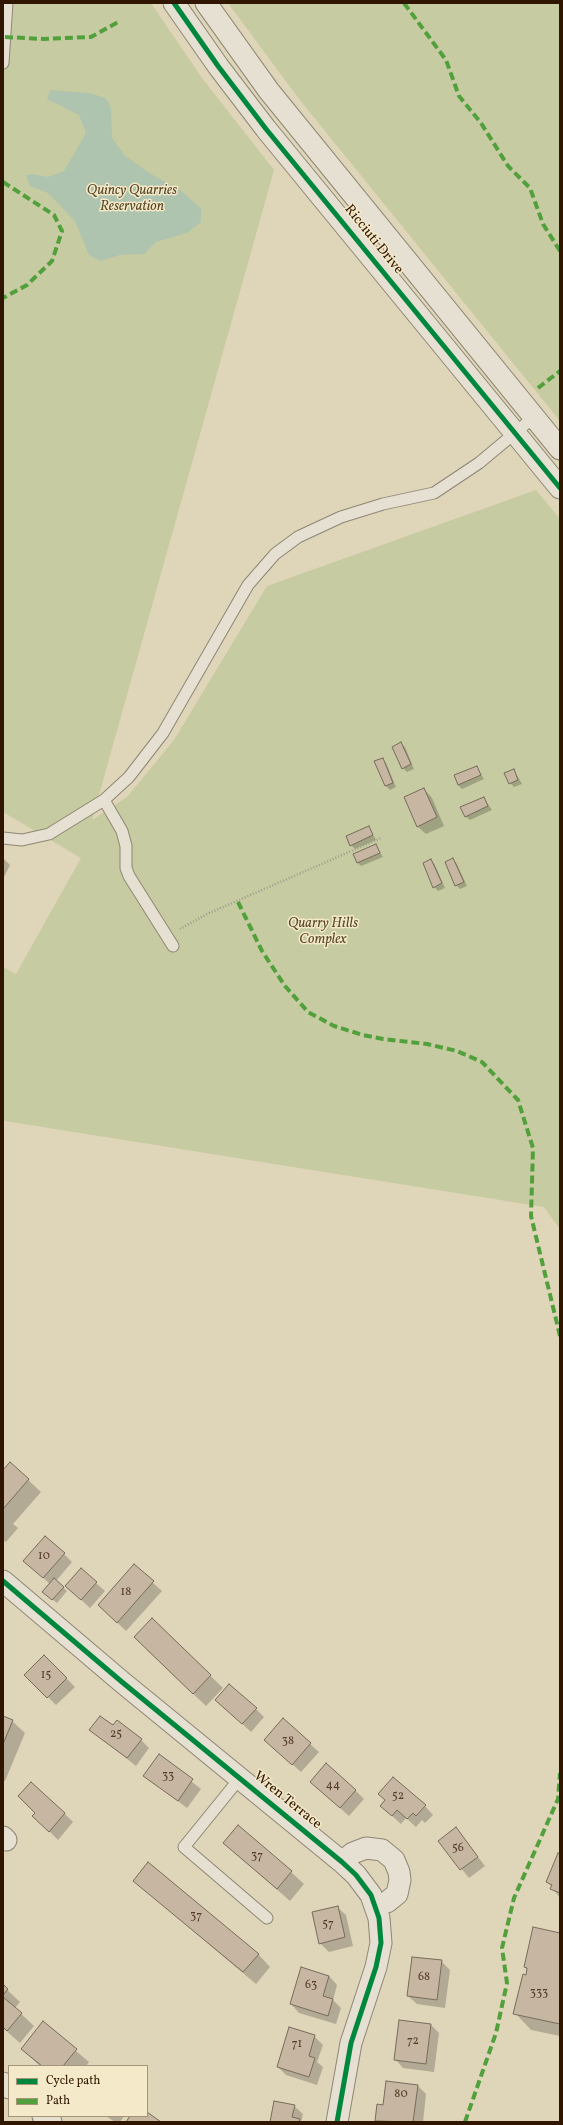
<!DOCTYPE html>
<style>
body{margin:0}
#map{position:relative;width:563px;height:2125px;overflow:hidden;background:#dfd5b9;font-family:Vollkorn,serif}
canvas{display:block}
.frame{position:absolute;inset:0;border:4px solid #301500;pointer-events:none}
.legend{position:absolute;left:8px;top:2065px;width:140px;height:52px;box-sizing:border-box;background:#f4e9c8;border:1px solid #a69478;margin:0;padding:5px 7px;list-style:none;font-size:12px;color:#301500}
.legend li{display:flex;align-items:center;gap:8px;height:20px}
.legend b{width:20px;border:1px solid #a69478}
</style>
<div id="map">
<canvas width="563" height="2125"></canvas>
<div class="frame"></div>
<ul class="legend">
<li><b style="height:5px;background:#00873e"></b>Cycle path</li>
<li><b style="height:5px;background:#52a03c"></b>Path</li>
</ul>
</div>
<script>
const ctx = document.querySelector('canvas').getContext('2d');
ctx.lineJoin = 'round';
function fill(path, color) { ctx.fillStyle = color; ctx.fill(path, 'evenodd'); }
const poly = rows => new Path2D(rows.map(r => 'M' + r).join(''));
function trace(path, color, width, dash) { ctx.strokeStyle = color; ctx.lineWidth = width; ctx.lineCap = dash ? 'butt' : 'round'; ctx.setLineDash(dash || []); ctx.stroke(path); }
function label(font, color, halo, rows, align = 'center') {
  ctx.font = font + ' Vollkorn,serif'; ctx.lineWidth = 3; ctx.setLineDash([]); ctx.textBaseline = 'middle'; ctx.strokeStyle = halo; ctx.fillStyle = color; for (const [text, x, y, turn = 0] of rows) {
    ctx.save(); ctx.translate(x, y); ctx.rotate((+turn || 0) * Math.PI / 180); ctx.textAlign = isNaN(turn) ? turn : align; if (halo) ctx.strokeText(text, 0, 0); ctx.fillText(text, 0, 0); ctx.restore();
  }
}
fill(poly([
 [3,3,151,3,202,78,274,170,92,820,127,797,174,740,267,586,536,490,560,519,560,1229,544,1207,5,1121,3,1116,3,967,16,974,81,858,3,812],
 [228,3,560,3,560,421,299,99]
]), '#c7cba1');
fill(poly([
 [50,90,89,93,106,98,111,108,112,138,125,156,151,174,180,190,201,208,201,222,187,233,156,242,144,254,120,255,100,261,89,255,75,221,48,193,30,186,26,175,34,174,48,177,64,171,86,133,79,115,47,99]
]), '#aec4ae');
fill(poly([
 [401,743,405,747,414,769,407,772,403,768],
 [382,759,386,763,396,787,390,790,386,786],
 [476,767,484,779,462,789,458,785],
 [514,770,522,784,514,787,510,783],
 [424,789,432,798,444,826,426,834,417,826],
 [484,798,492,810,470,820,465,816],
 [369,827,376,840,355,849,351,845],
 [376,845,383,857,361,866,357,862],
 [3,858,10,865,3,879],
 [431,860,435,865,445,888,438,891,434,887],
 [453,860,457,864,467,886,460,889,456,885],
 [10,1463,41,1492,13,1524,18,1528,6,1542,3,1540,3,1472],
 [64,1554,72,1562,56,1581,67,1591,57,1603,48,1596,50,1584,33,1569],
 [134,1566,162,1591,126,1631,99,1605],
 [96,1583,105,1591,90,1608,75,1594],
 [152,1619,223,1688,206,1706,147,1650],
 [44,1656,75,1687,56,1705,26,1675],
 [216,1700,256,1709,264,1717,251,1732],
 [3,1717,12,1721,25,1733,5,1781,3,1780],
 [283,1720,319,1752,301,1772,274,1748],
 [114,1726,141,1740,149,1748,136,1766,91,1730],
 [159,1756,201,1789,187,1808,145,1776],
 [320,1790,355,1790,364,1799,349,1816],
 [381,1806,425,1806,433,1815,425,1823,422,1820,416,1827,406,1818,401,1824],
 [36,1813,64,1813,73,1822,58,1840,42,1824],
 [456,1828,485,1866,469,1878,439,1841],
 [224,1843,291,1872,304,1884,290,1901],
 [560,1855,560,1898,548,1882],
 [134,1881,258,1954,270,1967,256,1984],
 [337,1907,346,1915,353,1946,329,1952,320,1943],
 [560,1934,560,2036,531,2030,515,2013,527,1976,528,1970,525,1967],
 [441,1961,450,1970,445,2008,417,2004,408,1996],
 [329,1976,337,1985,333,2000,341,2008,336,2024,299,2013,291,2004],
 [3,1986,20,2002,15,2008,34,2026,20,2043,3,2028],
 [43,2023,89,2062,86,2066,40,2066,22,2049],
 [431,2025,439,2033,434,2072,403,2068,395,2059],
 [314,2036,323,2045,317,2062,323,2067,317,2085,286,2075,278,2067],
 [418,2086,426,2094,423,2122,377,2122,376,2120,384,2106],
 [294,2106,303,2114,301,2122,271,2122],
 [106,2116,124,2116,120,2122,115,2122]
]), '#0003');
const building = poly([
 [401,742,411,764,402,769,392,747,401,742],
 [383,758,393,783,385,786,374,761,383,758],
 [477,766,481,775,458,785,454,775,477,766],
 [514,769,518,780,509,784,504,773,514,769],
 [424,788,437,817,417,827,404,797,424,788],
 [484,797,488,806,465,817,460,807,484,797],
 [369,826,373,835,350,846,346,836,369,826],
 [376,844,380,853,357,863,353,854,376,844],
 [453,858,464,882,455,886,445,862,453,858],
 [431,859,442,883,433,888,423,863,431,859],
 [10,1462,29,1479,3,1509,3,1470,10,1462],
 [45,1536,65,1553,43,1578,23,1561,45,1536],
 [134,1564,154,1581,117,1623,98,1605,134,1564],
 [81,1568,97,1582,81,1600,65,1586,81,1568],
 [54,1578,64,1587,52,1600,42,1592,54,1578],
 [152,1618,211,1675,193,1694,134,1637,152,1618],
 [44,1655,67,1678,47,1698,24,1675,44,1655],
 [229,1684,257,1708,242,1724,215,1700,229,1684],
 [3,1716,13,1720,3,1744,3,1716],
 [100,1716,113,1725,117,1720,142,1739,127,1758,89,1730,100,1716],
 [283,1718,311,1743,292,1765,264,1740,283,1718],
 [159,1754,193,1779,178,1801,143,1776,159,1754],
 [326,1763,356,1790,340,1808,310,1782,326,1763],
 [393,1777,426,1805,416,1816,413,1813,407,1819,397,1810,392,1816,380,1806,385,1800,378,1794,393,1777],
 [31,1782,65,1813,49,1832,32,1816,35,1813,18,1796,31,1782],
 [238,1825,292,1871,277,1889,223,1843,238,1825],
 [456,1827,478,1857,460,1870,438,1841,456,1827],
 [558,1853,560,1854,560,1893,550,1889,552,1885,546,1882,558,1853],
 [148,1862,259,1954,243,1972,133,1881,148,1862],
 [338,1906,345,1937,319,1944,312,1912,338,1906],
 [533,1927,560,1933,560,2024,513,2014,523,1974,526,1975,527,1968,524,1967,533,1927],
 [412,1957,442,1960,437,2000,407,1996,412,1957],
 [301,1967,329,1976,323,1996,333,1999,328,2016,290,2004,301,1967],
 [3,1984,8,1989,3,1995,3,1984],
 [3,1997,22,2013,7,2031,3,2027,3,1997],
 [399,2020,431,2024,426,2064,394,2060,399,2020],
 [43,2021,77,2049,63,2066,42,2066,21,2049,43,2021],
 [289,2027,315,2035,309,2056,315,2058,309,2077,277,2067,289,2027],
 [386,2081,418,2085,413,2122,375,2121,377,2104,383,2105,386,2081],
 [274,2101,295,2105,292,2117,300,2119,299,2122,270,2122,274,2101],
 [147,2112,161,2122,126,2122,130,2116,147,2116,147,2112]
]);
fill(building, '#c7b6a1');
trace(building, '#766c5c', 1);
const lane = poly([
 [3,63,7,3],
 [104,800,122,831,126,846,126,868,129,876,173,946],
 [3,838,22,840,49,834,104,800,129,777,163,733,248,585,275,554,298,537,341,517,383,504,434,493,479,463,534,417],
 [240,1778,184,1847,267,1918]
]);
const street = poly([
 [174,3,218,66,266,129,560,488],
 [206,3,269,91,560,449],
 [3,1581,122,1682,342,1862,356,1875,371,1895,379,1918,381,1943,376,1967,351,2043,337,2122],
 [3,1837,6,1840],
 [342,1862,353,1853,366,1848,382,1850,394,1860,399,1872,400,1880,397,1894,387,1902,376,1906],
 [3,2083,9,2088],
 [43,2116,51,2122]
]);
trace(lane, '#8f8674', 13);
trace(street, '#8f8674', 23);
trace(poly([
 [180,929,207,914,381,838]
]), '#a29b8e', 2.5, [1, 2]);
trace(lane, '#e5e0d2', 11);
trace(street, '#e5e0d2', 21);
trace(poly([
 [404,3,446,60,459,96,481,123,508,166,530,188,543,224,560,251],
 [5,37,44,39,91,37,120,21],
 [3,182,54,215,62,231,52,261,27,285,3,298],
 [538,388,560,371],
 [238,902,262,951,285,986,308,1012,334,1026,363,1035,383,1039,427,1044,457,1051,482,1062,518,1100,533,1148,531,1216,560,1336],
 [465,2122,496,2033,507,1983,502,1948,514,1898,558,1799,560,1773]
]), '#52a03c', 4, [8, 4]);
trace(poly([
 [174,3,218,66,266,129,560,488],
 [3,1581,122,1682,342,1862,356,1875,371,1895,379,1918,381,1943,376,1967,351,2043,337,2122]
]), '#00873e', 5);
label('12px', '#563d28', null, [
 ["10",44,1557],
 ["18",126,1593],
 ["15",46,1676],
 ["25",116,1735],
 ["38",288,1742],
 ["33",168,1777],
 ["44",333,1786],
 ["52",398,1797],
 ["56",458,1849],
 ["37",257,1857],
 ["37",196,1917],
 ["57",328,1925],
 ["68",424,1978],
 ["63",311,1986],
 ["333",539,1994],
 ["72",413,2042],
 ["71",297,2045],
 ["80",401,2095]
]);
label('italic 14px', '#57492a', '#f4e9c8', [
 ["Quincy Quarries",132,191],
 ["Reservation",132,207],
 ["Quarry Hills",323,924],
 ["Complex",323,940]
]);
label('14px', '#301500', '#f4e9c8', [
 ["Ricciuti Drive",373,240,51],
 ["Wren Terrace",287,1801,39]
]);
</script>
